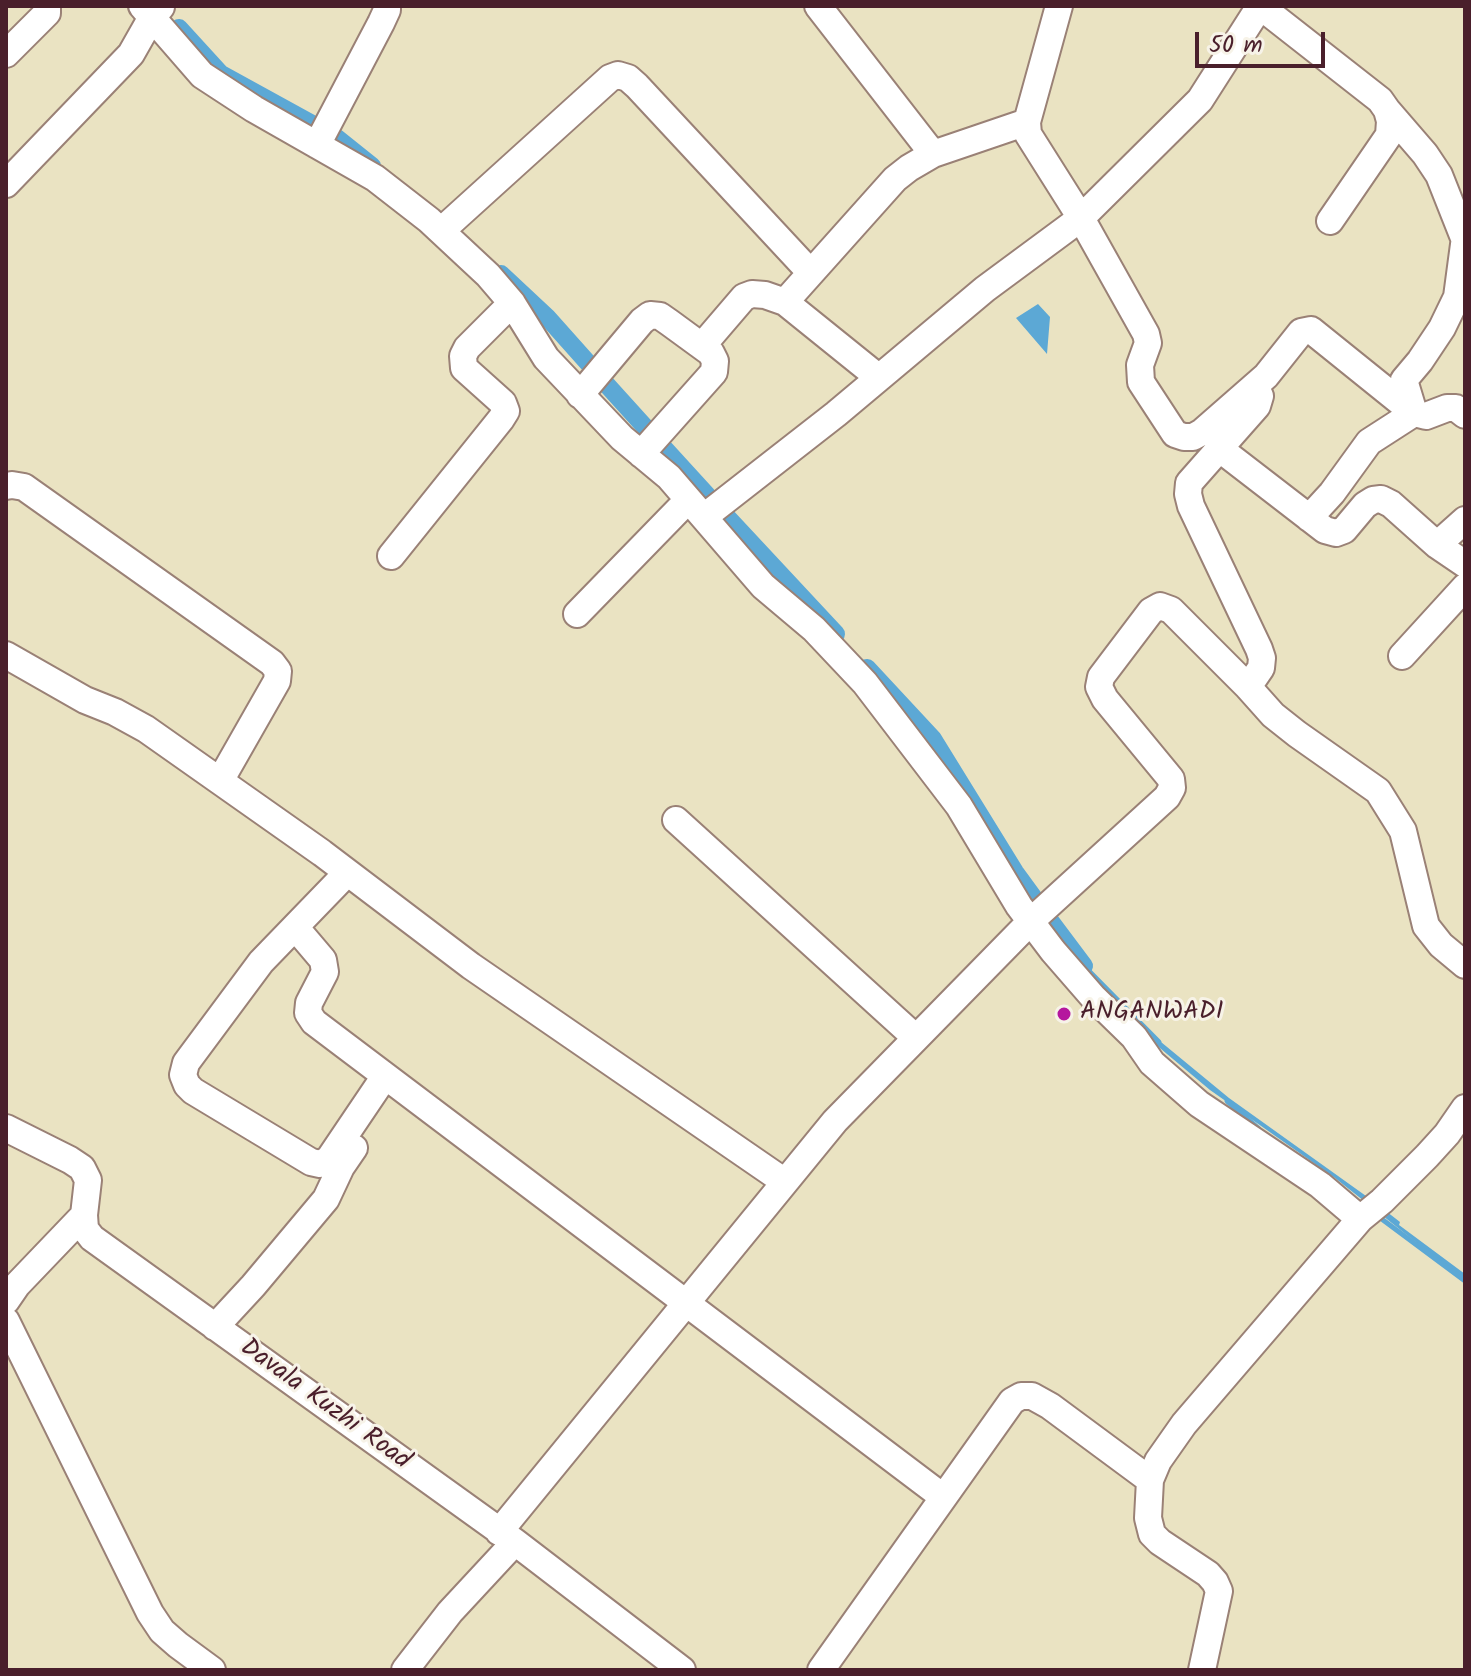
<!DOCTYPE html>
<style>
body{margin:0}
#map{position:relative;width:1471px;height:1676px;overflow:hidden;background:#eae3c2;font-family:Kalam,sans-serif}
canvas{display:block}
.frame{position:absolute;inset:0;border:8px solid #4a1f2b;pointer-events:none}
.scale{position:absolute;left:1195px;top:32px;width:130px;height:36px;box-sizing:border-box;border:4px solid #4a1f2b;border-top:0;padding-left:10px;font-size:24px;line-height:28px;white-space:nowrap;color:#4a1f2b;-webkit-text-stroke:6px #f7f3e8;paint-order:stroke}
</style>
<div id="map">
<canvas width="1471" height="1676"></canvas>
<div class="frame"></div>
<div class="scale">50 m</div>
</div>
<script>
const ctx = document.querySelector('canvas').getContext('2d');
ctx.lineJoin = 'round';
function fill(path, color) { ctx.fillStyle = color; ctx.fill(path, 'evenodd'); }
const poly = rows => new Path2D(rows.map(r => 'M' + r).join(''));
function trace(path, color, width, dash) { ctx.strokeStyle = color; ctx.lineWidth = width; ctx.lineCap = dash ? 'butt' : 'round'; ctx.setLineDash(dash || []); ctx.stroke(path); }
function label(font, color, halo, rows, align = 'center') {
  ctx.font = font + ' Kalam,sans-serif'; ctx.lineWidth = 6; ctx.setLineDash([]); ctx.textBaseline = 'middle'; ctx.strokeStyle = halo; ctx.fillStyle = color; for (const [text, x, y, turn = 0] of rows) {
    ctx.save(); ctx.translate(x, y); ctx.rotate((+turn || 0) * Math.PI / 180); ctx.textAlign = isNaN(turn) ? turn : align; if (halo) ctx.strokeText(text, 0, 0); ctx.fillText(text, 0, 0); ctx.restore();
  }
}
fill(poly([
 [1038,304,1050,317,1047,354,1016,318],
 [1110,1000,1229,1098,1373,1201,1400,1222,1399,1225,1465,1274,1465,1281,1335,1178,1210,1090,1124,1018]
]), '#5ca8d5');
trace(poly([
 [1084,966,1159,1042],
 [1227,1101,1259,1129],
 [1383,1220,1465,1281]
]), '#5ca8d5', 5);
trace(poly([
 [179,28,221,74,312,124],
 [337,138,372,166],
 [501,274,547,317,588,363],
 [607,385,645,427],
 [665,449,707,495],
 [726,516,836,634],
 [867,668,933,739,1015,872,1034,898],
 [1051,922,1084,966]
]), '#5ca8d5', 18);
const minor = poly([
 [142,6,202,75,254,109,375,178,429,220,488,275,512,303,546,358,622,438,669,477,763,586,814,629,865,683,959,806,1019,906,1053,951,1093,997,1134,1037,1152,1063,1199,1104,1320,1185,1360,1219,1382,1201,1427,1156,1447,1134,1465,1108],
 [818,6,933,154],
 [1059,6,1027,122,1028,134,1081,218,1146,334,1148,343,1140,365,1141,382,1175,434,1184,437,1193,437,1202,432,1266,376,1301,332,1311,330,1414,413,1426,416,1447,408,1456,408,1465,415],
 [1260,6,1380,100,1387,110,1390,121,1389,135,1330,221],
 [6,54,47,13,47,6],
 [1387,110,1425,154,1439,175,1464,238],
 [317,145,381,23,387,10,387,6],
 [6,184,131,54,152,17,161,7],
 [441,231,610,78,618,75,628,78,637,86,811,273],
 [785,302,895,179,909,168,933,154,1027,122],
 [702,346,744,297,752,294,765,295,785,302,878,377],
 [580,395,642,321,650,315,660,316,670,323,711,353,715,361,714,372,641,454],
 [1220,449,1325,530,1336,533,1344,530,1365,505,1373,500,1381,499,1391,504,1437,545,1465,564],
 [6,486,12,485,24,487,272,663,278,671,277,681,220,781],
 [704,517,836,414,985,289,1081,218,1200,100,1260,6],
 [1309,518,1332,493,1369,442,1414,413,1404,380,1420,361,1442,328,1457,297,1465,237],
 [1437,545,1465,520],
 [391,556,501,419,506,411,503,403,464,368,463,356,467,348,512,303],
 [577,614,688,500],
 [6,655,85,700,115,712,146,729,322,853,471,966,785,1182],
 [1402,656,1465,587],
 [1248,687,1261,668,1262,658,1259,649,1191,506,1188,494,1189,483,1257,406,1260,396,1255,386,1258,383],
 [676,820,916,1038],
 [347,873,261,962,186,1063,183,1075,187,1085,193,1091,311,1162,320,1164,329,1159,385,1076],
 [295,927,323,960,325,972,309,1003,308,1013,314,1022,943,1497],
 [6,1128,70,1160,82,1168,88,1180,84,1215,85,1229,92,1238,515,1542,682,1670],
 [6,1301,17,1285,84,1215],
 [6,1321,150,1613,162,1631,178,1645,212,1670],
 [215,1327,253,1286,326,1199,341,1167,354,1148],
 [499,1532,835,1121,1031,921,1167,797,1172,788,1171,779,1105,699,1099,687,1101,677,1151,611,1160,606,1171,610,1248,687,1273,715,1297,734,1378,791,1403,831,1426,926,1441,945,1465,965],
 [405,1670,450,1612,515,1542],
 [821,1670,1012,1401,1021,1396,1032,1396,1050,1406,1150,1480],
 [1202,1670,1219,1591,1215,1582,1208,1574,1160,1542,1152,1534,1148,1518,1150,1480,1158,1461,1184,1424,1360,1219]
]);
trace(minor, '#9a8176', 30);
trace(minor, '#fff', 26);
for (const [x, y, r, color] of [
 [1064,1014,8,"#b5179e"]
]) { const dot = new Path2D(); dot.arc(x, y, r, 0, 2 * Math.PI); ctx.fillStyle = color; ctx.fill(dot); trace(dot, '#f7f3e8', 3); }
label('26px', '#4a1f2b', '#f7f3e8', [
 ["ANGANWADI",1080,1014]
], 'left');
label('26px', '#4a1f2b', '#f7f3e8', [
 ["Davala Kuzhi Road",324,1406,36]
]);
</script>
